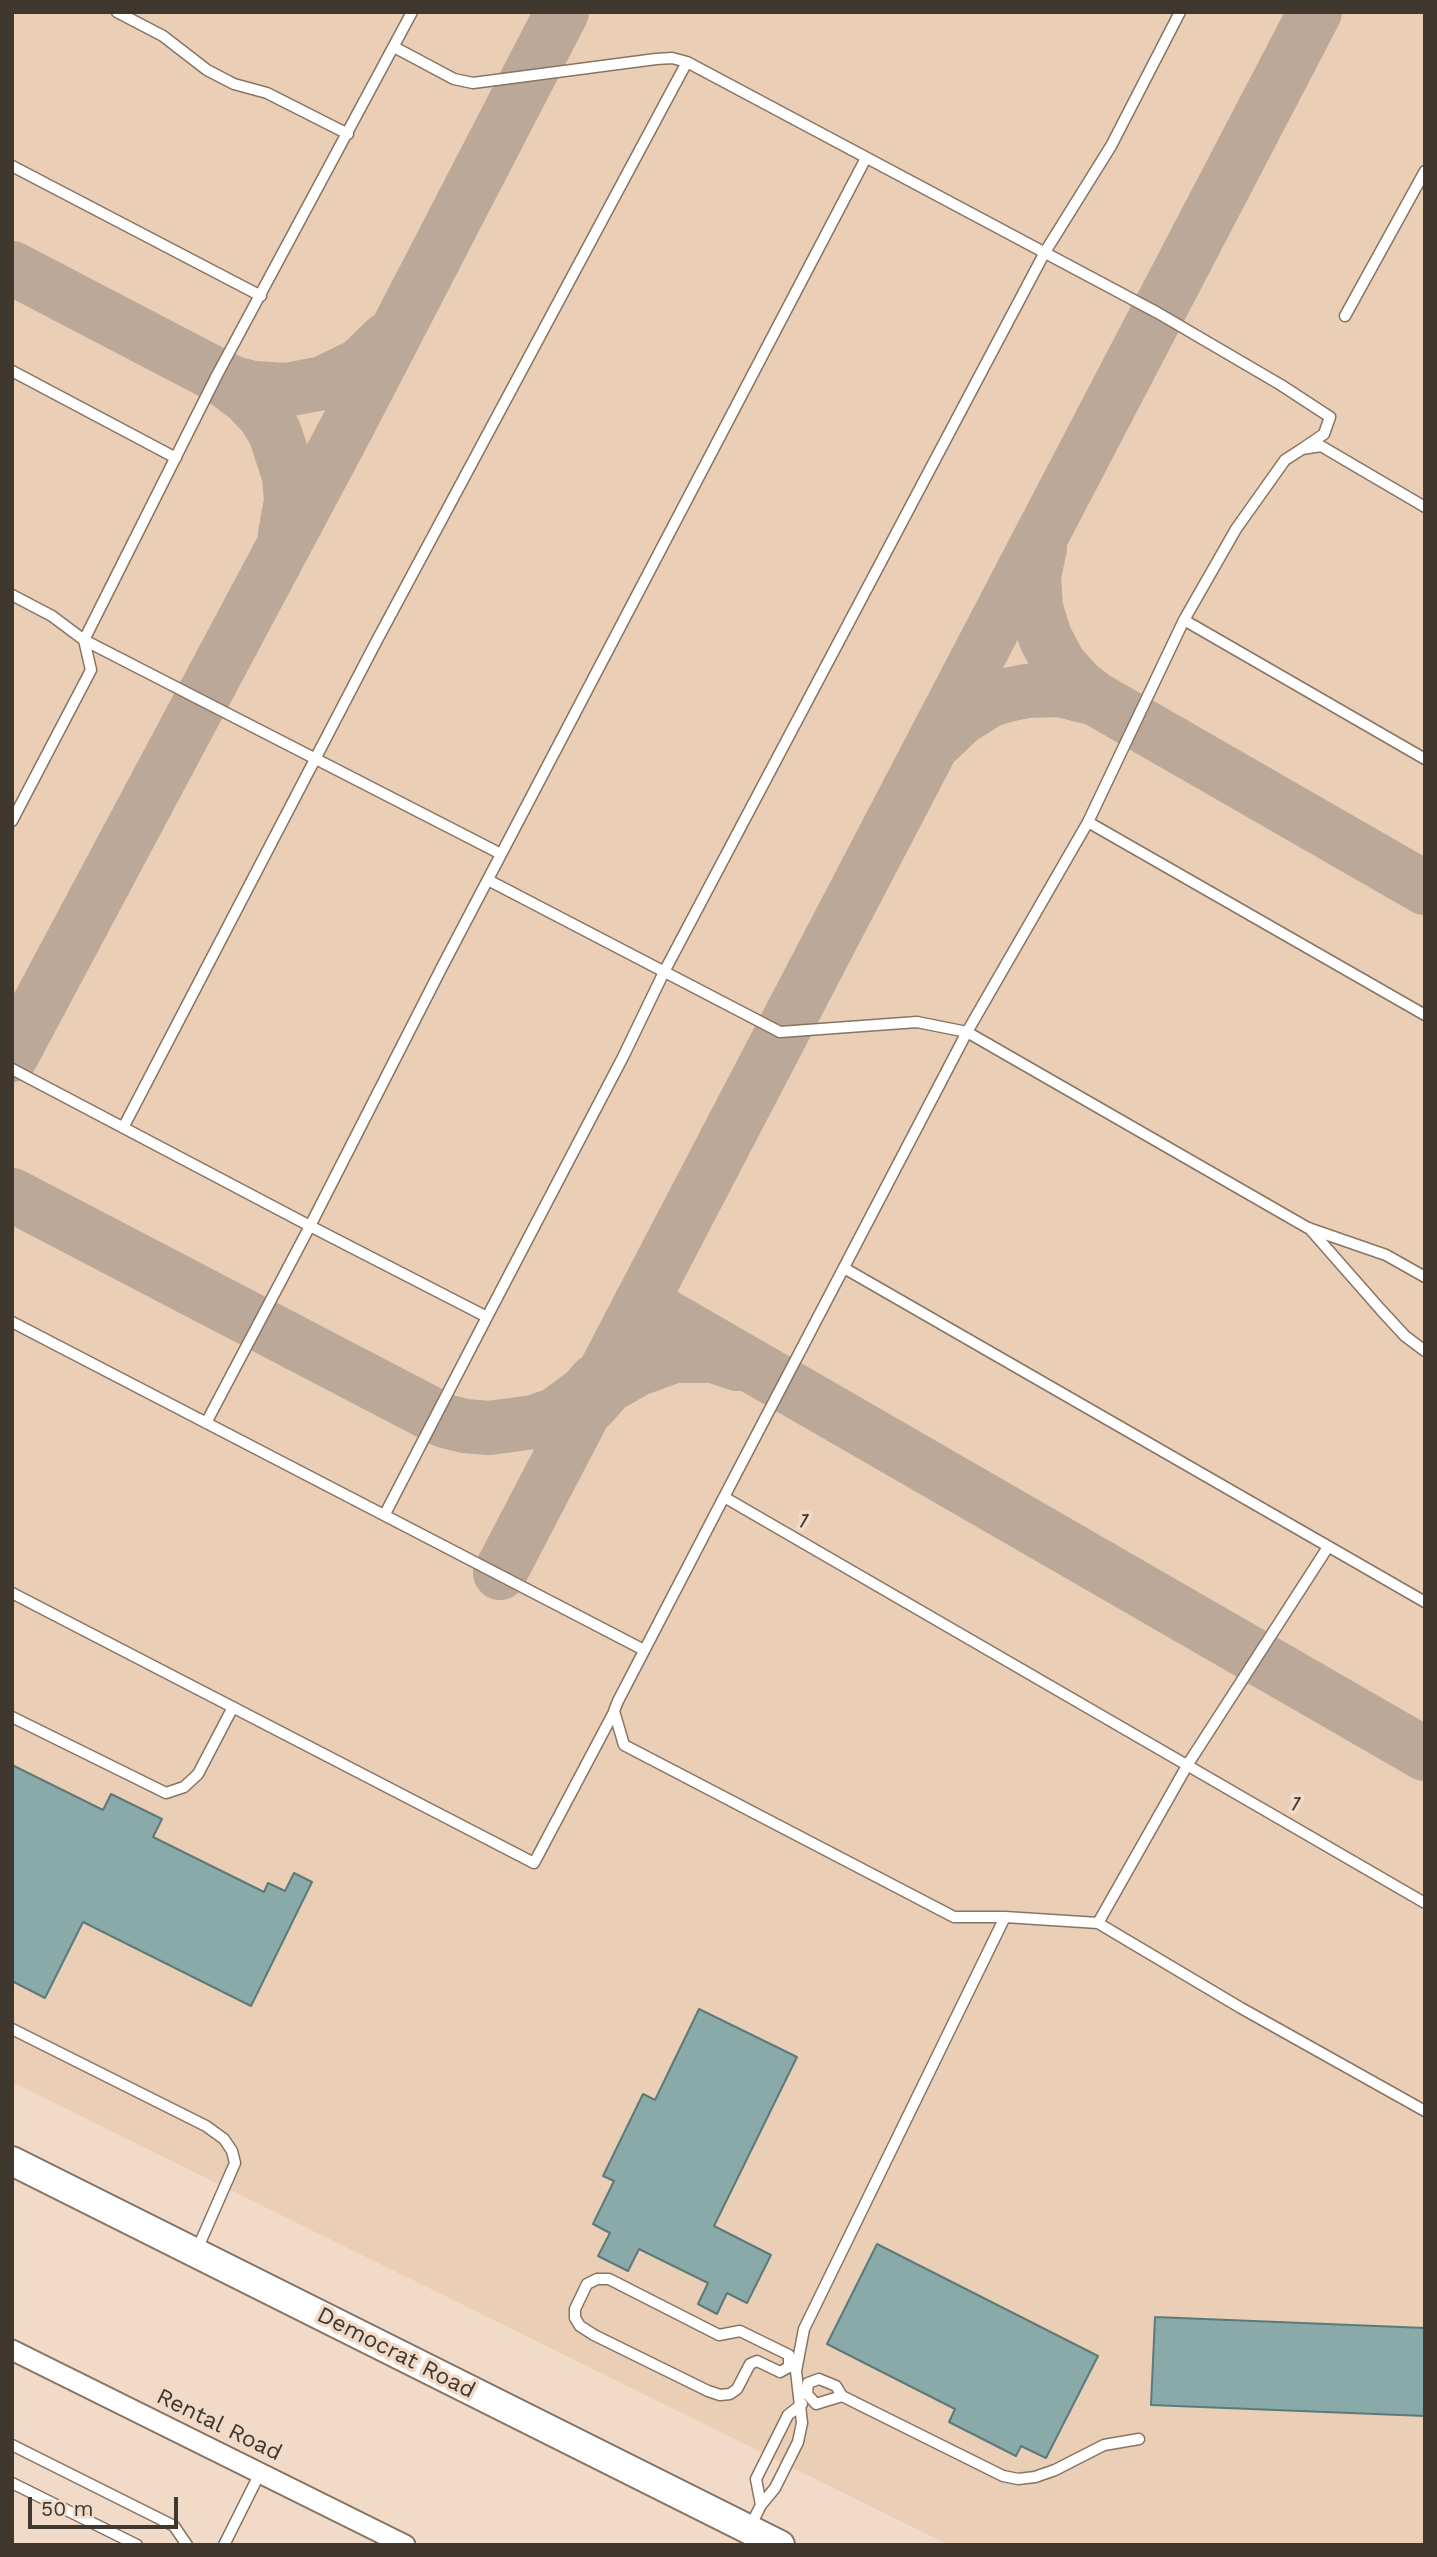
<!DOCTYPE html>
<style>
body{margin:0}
#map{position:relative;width:1437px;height:2557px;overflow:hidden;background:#f1dac8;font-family:"Work Sans",sans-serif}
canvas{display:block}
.frame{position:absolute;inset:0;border:14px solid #40372f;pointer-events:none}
.scale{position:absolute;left:28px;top:2497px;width:150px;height:32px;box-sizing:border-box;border:4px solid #40372f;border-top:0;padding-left:9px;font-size:21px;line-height:24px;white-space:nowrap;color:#40372f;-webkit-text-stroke:5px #f1dac8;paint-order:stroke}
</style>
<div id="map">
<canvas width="1437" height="2557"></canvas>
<div class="frame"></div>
<div class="scale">50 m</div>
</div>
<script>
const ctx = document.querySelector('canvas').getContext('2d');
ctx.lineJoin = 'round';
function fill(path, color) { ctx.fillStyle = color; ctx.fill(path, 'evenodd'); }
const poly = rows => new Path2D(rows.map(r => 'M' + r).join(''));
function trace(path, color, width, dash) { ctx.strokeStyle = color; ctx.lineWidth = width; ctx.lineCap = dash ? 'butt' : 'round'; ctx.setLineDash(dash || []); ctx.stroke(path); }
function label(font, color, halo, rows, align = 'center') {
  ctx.font = font + ' "Work Sans",sans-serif'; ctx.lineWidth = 7; ctx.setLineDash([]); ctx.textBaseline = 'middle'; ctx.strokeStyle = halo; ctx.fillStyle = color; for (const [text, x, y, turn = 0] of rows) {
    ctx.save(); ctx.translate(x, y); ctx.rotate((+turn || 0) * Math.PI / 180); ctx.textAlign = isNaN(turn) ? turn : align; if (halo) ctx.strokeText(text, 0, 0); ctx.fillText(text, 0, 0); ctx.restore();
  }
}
fill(poly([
 [12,12,1425,12,1425,2545,949,2545,12,2082]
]), '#eaceb6');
trace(poly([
 [12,268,217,375,233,383,253,388,286,390,323,383,360,365,387,339],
 [220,377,248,398,264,415,275,433,289,476,291,501,285,534],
 [1040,547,1034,577,1036,608,1045,637,1059,664,1078,685,1096,699,1425,888],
 [938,740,961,718,990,700,1007,695,1026,691,1060,690,1096,699],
 [12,1055,348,425,562,12],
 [12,1195,445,1421,465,1426,489,1428,534,1422,556,1414,586,1392,595,1381],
 [641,1302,1425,1754],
 [591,1405,608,1386,636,1370,674,1356,714,1356,737,1364],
 [500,1573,1315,12]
]), '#bba899', 54);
const building = poly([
 [12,1765,103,1810,111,1794,162,1819,153,1837,264,1892,268,1883,285,1891,294,1873,312,1882,251,2006,83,1922,45,1998,12,1981,12,1765],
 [699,2009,797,2057,714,2226,771,2255,747,2303,727,2293,717,2314,698,2304,708,2283,639,2249,628,2271,598,2256,610,2233,593,2224,614,2181,603,2176,643,2094,655,2100,699,2009],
 [877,2244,1098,2356,1046,2458,1021,2446,1016,2456,949,2422,955,2409,827,2344,877,2244],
 [1155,2317,1425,2328,1425,2416,1151,2405,1155,2317]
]);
fill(building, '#8aaaaa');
trace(building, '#5b7a79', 2);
const lane = poly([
 [117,12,163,36,207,70,234,84,267,93,348,134],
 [394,47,454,79,473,83,656,59,672,58,687,62,1158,313,1281,385,1330,417,1324,434,1302,449],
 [12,166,261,296],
 [1345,316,1425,171],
 [12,371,176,458],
 [12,595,52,616,84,640,217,375,412,12],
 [1184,620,1425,759],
 [84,640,501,854],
 [12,821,91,670,84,640],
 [1088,822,1184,620,1236,529,1285,460,1302,449,1321,446,1425,507],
 [488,880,780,1032,917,1022,967,1032,1308,1228,1386,1255,1425,1277],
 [12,1069,310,1226,442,967,866,158],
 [124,1126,375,644,687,62],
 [1309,1228,1381,1310,1405,1336,1425,1351],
 [844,1268,1425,1602],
 [12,1322,644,1650],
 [206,1423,310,1226,487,1317,623,1057,664,972,1045,252,1111,146,1180,12],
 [724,1497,967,1032,1088,822,1425,1015],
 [385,1514,487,1317],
 [1328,1547,1188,1764,1098,1923,1241,2008,1425,2111],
 [12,1593,534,1863,614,1712],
 [12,1717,166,1793,184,1787,198,1774,233,1707],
 [1098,1923,1005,1917,954,1917,624,1745,614,1711,618,1701,724,1497,1425,1903],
 [12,2029,206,2126,224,2139,232,2151,235,2163,196,2252],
 [597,2279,609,2279,719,2335,740,2331,789,2355,789,2367,780,2372,757,2361,750,2364,737,2389,730,2394,720,2395,708,2391,594,2335,580,2326,575,2318,575,2309,587,2284,597,2279],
 [819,2379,836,2386,842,2396,816,2404,807,2394,808,2383,819,2379],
 [842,2396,1003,2476,1018,2479,1035,2477,1055,2470,1104,2445,1139,2439],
 [12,2445,174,2526,187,2545],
 [12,2483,137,2545],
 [761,2505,756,2479,788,2415,802,2404],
 [750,2527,761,2505,775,2488,798,2442,802,2423,796,2371,804,2329,1005,1917],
 [224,2545,260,2473]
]);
const street = poly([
 [12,2350,405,2545]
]);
const secondary = poly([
 [12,2161,780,2545]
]);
trace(lane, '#887463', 13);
trace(street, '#887463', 23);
trace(secondary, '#887463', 32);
trace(lane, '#fff', 10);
trace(street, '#fff', 19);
trace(secondary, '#fff', 28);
label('23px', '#40372f', '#f1dac8', [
 ["1",803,1521,30],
 ["1",1295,1804,30],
 ["Democrat Road",396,2353,27],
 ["Rental Road",219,2425,26]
]);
</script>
